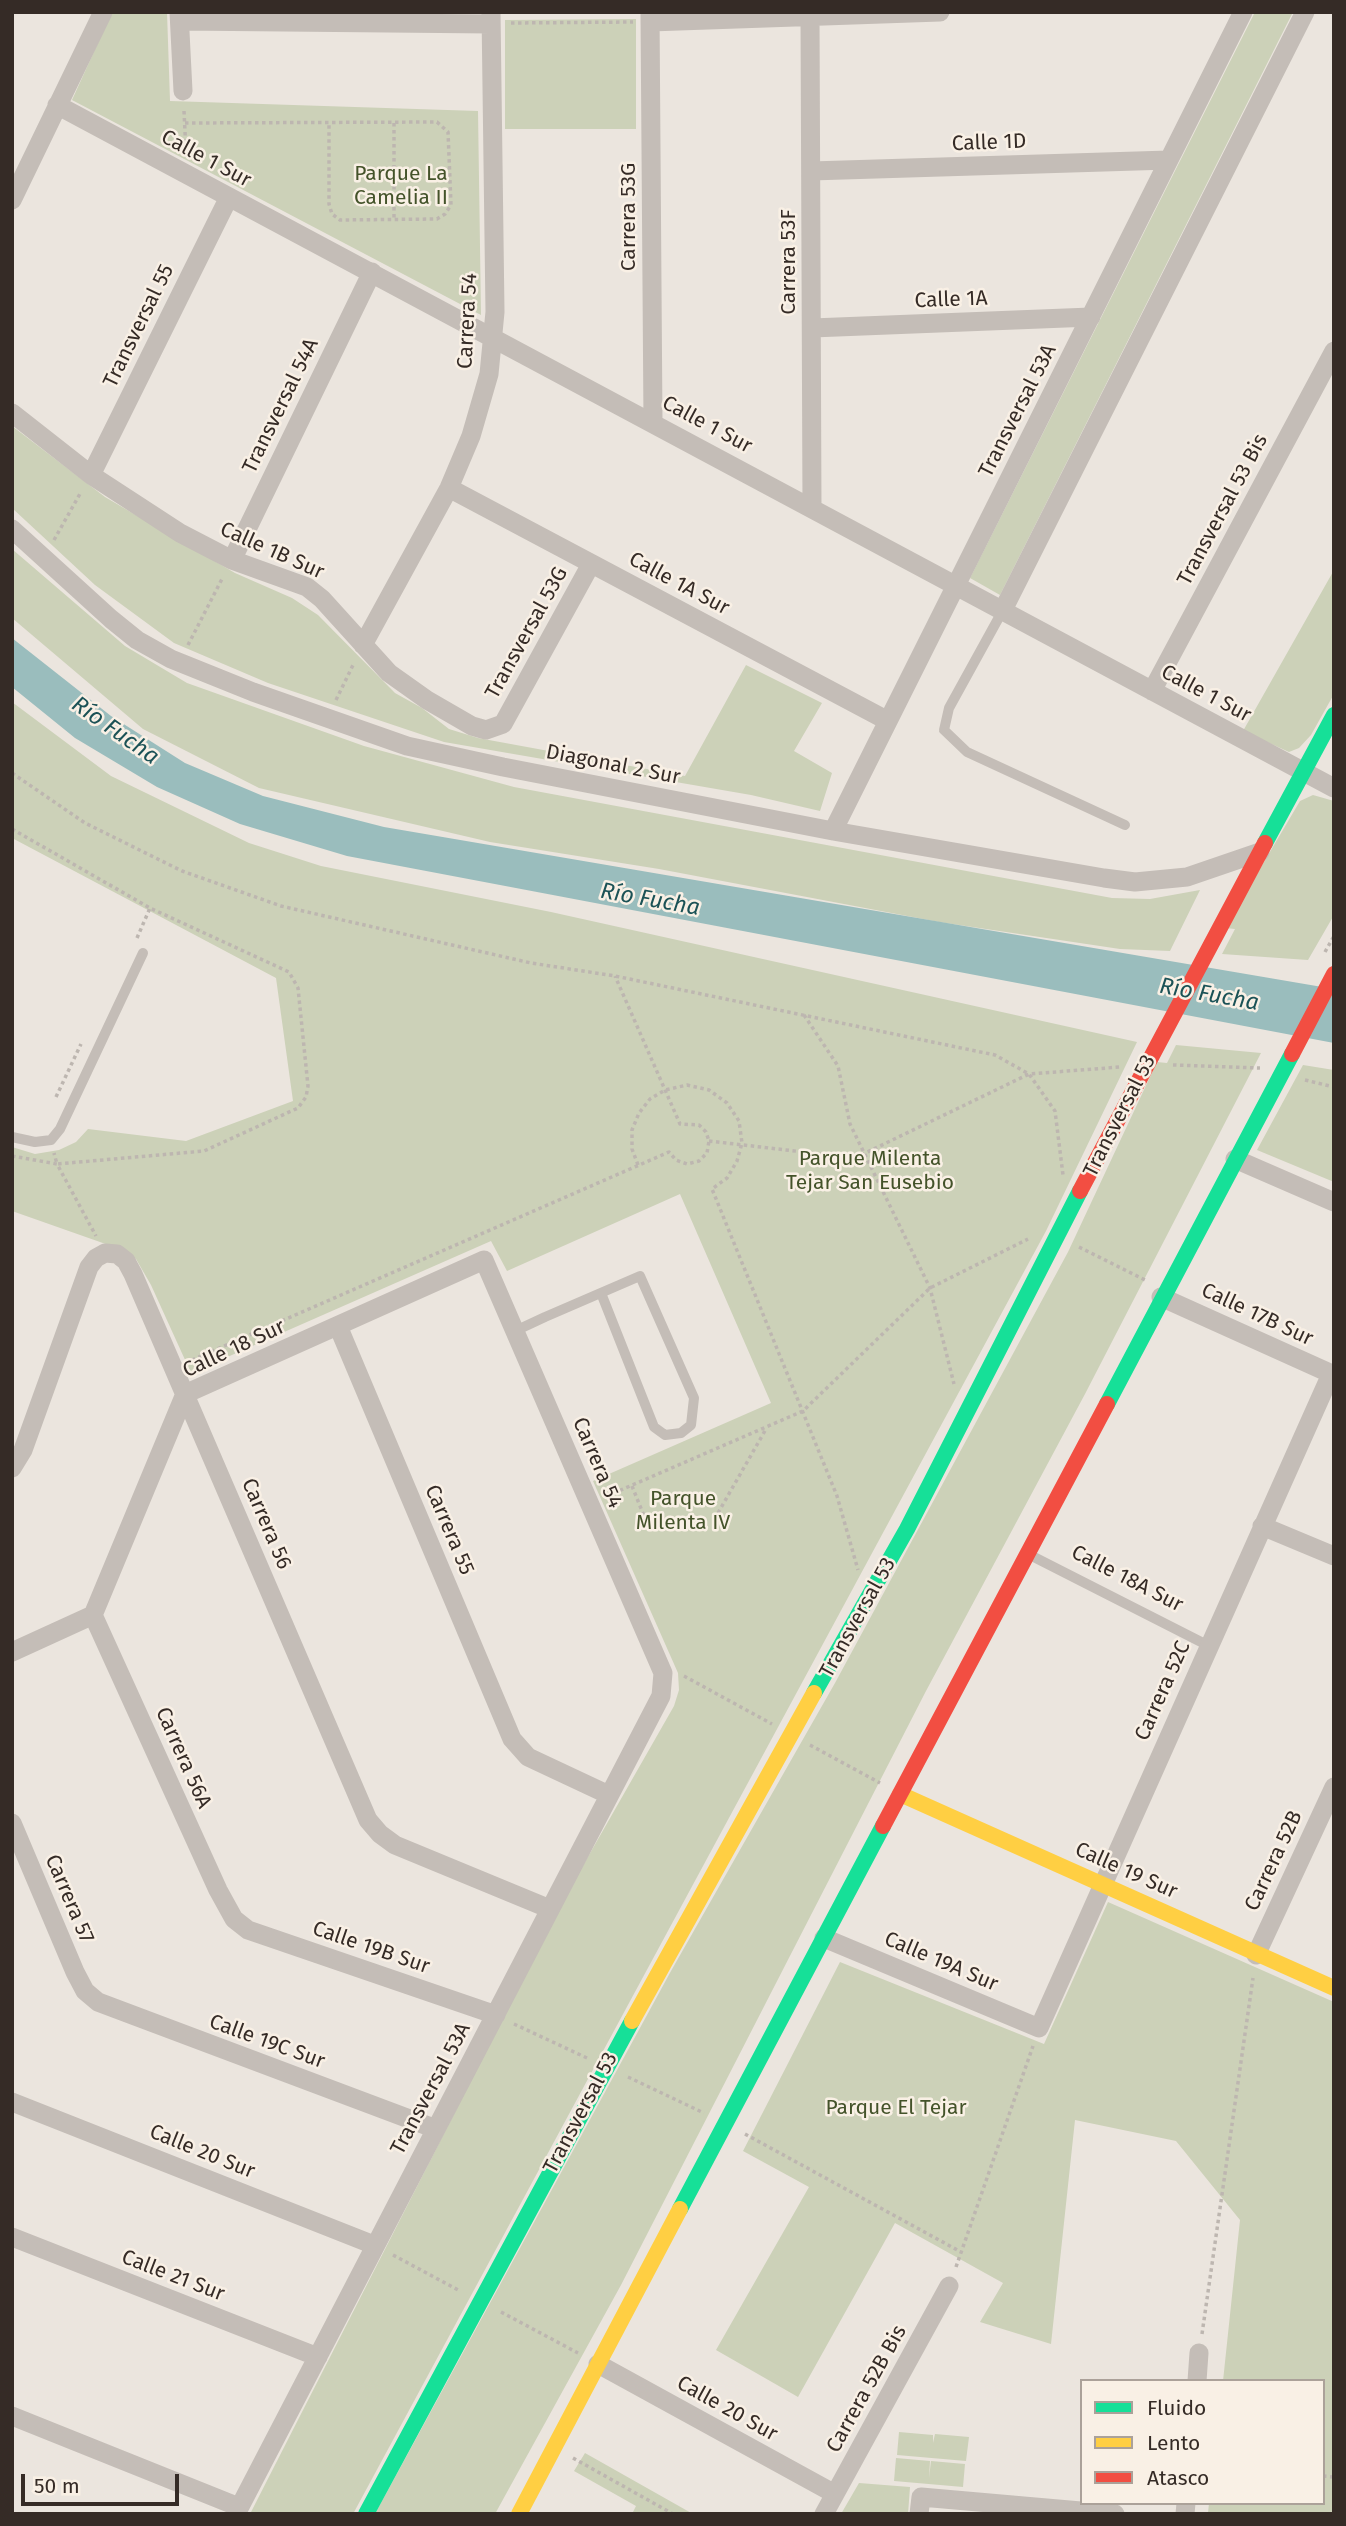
<!DOCTYPE html>
<meta charset="utf-8">
<style>
body{margin:0}
#map{position:relative;width:1346px;height:2526px;overflow:hidden;background:#ebe5de;font-family:"Fira Sans",sans-serif}
canvas{display:block}
.frame{position:absolute;inset:0;border:14px solid #352b26;pointer-events:none}
.legend{position:absolute;left:1080px;top:2379px;width:245px;height:126px;box-sizing:border-box;background:#f9f0e5;border:2px solid #aba199;margin:0;padding:9px 12px;list-style:none;font-size:21px;color:#352b26}
.legend li{display:flex;align-items:center;gap:14px;height:35px}
.legend b{width:35px;border:2px solid #aba199}
.scale{position:absolute;left:21px;top:2474px;width:158px;height:32px;box-sizing:border-box;border:4px solid #352b26;border-top:0;padding-left:9px;font-size:21px;line-height:24px;white-space:nowrap;color:#352b26;-webkit-text-stroke:5px #f9f0e5;paint-order:stroke}
</style>
<div id="map">
<canvas width="1346" height="2526"></canvas>
<div class="frame"></div>
<ul class="legend">
<li><b style="height:9px;background:#16e098"></b>Fluido</li>
<li><b style="height:9px;background:#ffcf43"></b>Lento</li>
<li><b style="height:9px;background:#f24e42"></b>Atasco</li>
</ul>
<div class="scale">50 m</div>
</div>
<script>
const ctx = document.querySelector('canvas').getContext('2d');
ctx.lineJoin = 'round';
function fill(path, color) { ctx.fillStyle = color; ctx.fill(path, 'evenodd'); }
const poly = rows => new Path2D(rows.map(r => 'M' + r).join(''));
function trace(path, color, width, dash) { ctx.strokeStyle = color; ctx.lineWidth = width; ctx.lineCap = dash ? 'butt' : 'round'; ctx.setLineDash(dash || []); ctx.stroke(path); }
function label(font, color, halo, rows, align = 'center') {
  ctx.font = font + ' "Fira Sans",sans-serif'; ctx.lineWidth = 5; ctx.setLineDash([]); ctx.textBaseline = 'middle'; ctx.strokeStyle = halo; ctx.fillStyle = color; for (const [text, x, y, turn = 0] of rows) {
    ctx.save(); ctx.translate(x, y); ctx.rotate((+turn || 0) * Math.PI / 180); ctx.textAlign = isNaN(turn) ? turn : align; if (halo) ctx.strokeText(text, 0, 0); ctx.fillText(text, 0, 0); ctx.restore();
  }
}
fill(poly([
 [112,12,167,12,170,101,478,111,481,315,72,100],
 [1255,12,1293,12,1000,595,970,578],
 [636,19,636,129,505,129,505,20],
 [12,426,105,497,235,573,292,598,318,615,395,693,422,708,449,729,478,738,685,776,746,665,822,703,794,751,832,773,820,811,751,795,444,742,268,683,174,643,95,585,12,508],
 [12,549,125,646,187,683,364,746,514,787,1112,898,1150,899,1200,890,1170,951,1120,949,939,922,659,869,490,842,259,788,143,729,12,618],
 [1334,570,1334,694,1311,735,1299,748,1289,752,1243,731],
 [12,702,111,776,249,843,321,866,551,912,1137,1042,1046,1231,353,2514,250,2514,561,1904,674,1706,679,1690,678,1673,593,1481,771,1403,680,1194,507,1271,491,1241,191,1373,151,1285,136,1259,117,1248,12,1211,12,1147,35,1154,59,1150,76,1142,88,1129,186,1141,293,1101,276,978,12,838],
 [1313,795,1334,801,1334,915,1308,960,1222,954,1235,929,1225,928,1300,801],
 [1176,1045,1261,1053,1085,1394,926,1691,621,2285,495,2514,375,2514,671,1971,835,1683,1068,1252,1157,1062,1167,1063],
 [1303,1065,1334,1070,1334,1182,1257,1150],
 [1108,1902,1334,2002,1334,2514,1208,2513,1209,2503,1323,2503,1323,2381,1223,2381,1240,2220,1176,2141,1075,2120,1051,2344,980,2322,1003,2283,895,2223,798,2397,716,2350,809,2187,743,2151,840,1962,1044,2044],
 [899,2432,933,2435,933,2443,935,2434,969,2437,966,2461,897,2455],
 [585,2453,693,2514,632,2514,636,2506,574,2471],
 [896,2458,930,2461,929,2478,931,2461,965,2464,963,2487,894,2481],
 [859,2483,910,2487,908,2514,841,2514]
]), '#ccd1b8');
fill(poly([
 [12,638,111,716,185,763,263,796,384,827,1334,989,1334,1043,347,856,240,824,157,787,75,738,12,687]
]), '#9abdbd');
trace(poly([
 [511,23,633,22],
 [184,111,186,152],
 [185,123,437,122,448,132,451,205,445,214,437,219,340,220,332,214,329,204,329,123],
 [394,123,394,219],
 [54,540,81,492],
 [188,645,223,577],
 [336,700,354,663],
 [12,773,85,823,182,871,281,906,531,963,615,976,995,1055,1029,1074,1055,1111,1063,1175],
 [12,829,150,908,289,972,298,988,308,1086,306,1097,298,1108,204,1151,57,1164,54,1153],
 [137,938,150,908],
 [1325,952,1334,936],
 [804,1015,838,1066,850,1124,930,1288,954,1384],
 [1173,1065,1260,1068],
 [1305,1080,1334,1087],
 [56,1097,81,1044],
 [709,1141,855,1158,1029,1074,1120,1067],
 [12,1156,57,1164,96,1236],
 [638,1165,632,1149,632,1130,639,1113,650,1099,665,1090,687,1085,709,1090,727,1103,739,1121,742,1143,737,1161,727,1178,712,1189,837,1496,858,1570],
 [1079,1247,1147,1281],
 [192,1360,669,1152,676,1160,687,1164,699,1161,707,1153,709,1141,706,1132,699,1125,680,1124,615,976],
 [632,1486,648,1526,651,1525],
 [607,1496,803,1411,930,1288,1028,1239],
 [718,1513,766,1429],
 [684,1676,772,1724],
 [810,1745,880,1783],
 [514,2024,587,2058],
 [628,2077,704,2113],
 [745,2134,961,2252],
 [393,2255,460,2291],
 [956,2267,1033,2046],
 [501,2312,578,2353],
 [1202,2334,1253,1978],
 [573,2458,673,2514],
 [1323,2476,1334,2477]
]), '#bdb6b0', 3.5, [3.5, 3.5]);
trace(poly([
 [1003,610,949,708,944,730,967,752,1125,825],
 [12,1137,35,1142,51,1140,60,1129,143,953],
 [515,1331,545,1317,640,1276,694,1398,691,1425,681,1433,665,1435,654,1427,601,1293],
 [1028,1554,1209,1646]
]), '#c4bdb7', 10);
trace(poly([
 [179,12,183,91],
 [650,12,653,422],
 [810,16,812,508],
 [180,21,491,24],
 [650,22,940,12],
 [57,105,1334,788],
 [811,171,1169,160],
 [12,200,103,12],
 [812,328,1091,317],
 [12,413,91,475,180,533,232,560,307,587,322,599,389,673,427,700,472,726,486,730,503,724,591,564],
 [91,475,229,197],
 [449,488,888,721],
 [12,529,111,619,137,640,171,659,253,692,407,746,503,767,833,831,1104,878,1135,882,1187,877,1260,852],
 [232,560,372,272],
 [1003,610,1305,12],
 [363,645,449,488,471,436,489,374,495,312,491,12],
 [1152,691,1334,351],
 [833,831,1243,12],
 [1235,1159,1334,1202],
 [1161,1297,1334,1375],
 [338,1326,512,1739,528,1757,609,1795],
 [12,1468,23,1450,89,1267,96,1258,105,1253,117,1254,126,1261,133,1274,368,1820,380,1834,395,1845,550,1909],
 [1262,1526,1334,1556],
 [93,1615,218,1890,234,1919,248,1930,496,2015],
 [12,1652,93,1615,185,1394,484,1260,663,1673,661,1696,236,2514],
 [12,1823,75,1972,85,1991,98,2002,436,2129],
 [824,1938,1039,2028,1331,1374],
 [1256,1955,1334,1787],
 [12,2102,374,2245],
 [12,2237,318,2357],
 [598,2364,835,2494],
 [1197,2381,1199,2353],
 [12,2416,239,2507],
 [824,2514,949,2286],
 [919,2514,921,2497,1115,2514],
 [1185,2514,1186,2503]
]), '#c4bdb7', 19);
trace(poly([
 [1265,843,1334,715],
 [1107,1404,1292,1054],
 [814,1693,907,1529,1080,1191],
 [680,2209,883,1826],
 [366,2514,632,2021]
]), '#16e098', 16);
trace(poly([
 [900,1794,1334,1988],
 [632,2021,814,1693],
 [519,2514,680,2209]
]), '#ffcf43', 16);
trace(poly([
 [1292,1054,1334,974],
 [1080,1191,1265,843],
 [883,1826,1107,1404]
]), '#f24e42', 16);
label('21px', '#352b26', '#f9f0e5', [
 ["Calle 1D",989,143,-2],
 ["Calle 1 Sur",206,159,28],
 ["Carrera 53G",629,217,-90],
 ["Carrera 53F",789,262,-90],
 ["Calle 1A",951,300,-2],
 ["Carrera 54",468,321,-87],
 ["Transversal 55",139,326,-64],
 ["Transversal 54A",281,406,-64],
 ["Transversal 53A",1018,411,-63],
 ["Calle 1 Sur",707,425,28],
 ["Transversal 53 Bis",1223,510,-62],
 ["Calle 1B Sur",272,551,24],
 ["Calle 1A Sur",679,584,28],
 ["Transversal 53G",527,633,-61],
 ["Calle 1 Sur",1206,694,28],
 ["Diagonal 2 Sur",613,765,11],
 ["Transversal 53",1120,1116,-63],
 ["Calle 17B Sur",1257,1315,25],
 ["Calle 18 Sur",234,1349,-25],
 ["Carrera 54",597,1463,67],
 ["Carrera 56",266,1524,67],
 ["Carrera 55",449,1530,67],
 ["Calle 18A Sur",1127,1579,27],
 ["Transversal 53",858,1618,-61],
 ["Carrera 52C",1163,1691,-66],
 ["Carrera 56A",183,1758,66],
 ["Carrera 52B",1274,1861,-65],
 ["Calle 19 Sur",1126,1871,24],
 ["Carrera 57",69,1899,67],
 ["Calle 19B Sur",371,1948,19],
 ["Calle 19A Sur",941,1962,23],
 ["Calle 19C Sur",267,2042,20],
 ["Transversal 53A",431,2089,-62],
 ["Transversal 53",581,2113,-62],
 ["Calle 20 Sur",202,2152,22],
 ["Calle 21 Sur",173,2276,21],
 ["Carrera 52B Bis",867,2389,-61],
 ["Calle 20 Sur",727,2409,29]
]);
label('21px', '#44532a', '#f9f0e5', [
 ["Parque La",401,174],
 ["Camelia II",401,198],
 ["Parque Milenta",870,1159],
 ["Tejar San Eusebio",870,1183],
 ["Parque",683,1499],
 ["Milenta IV",683,1523],
 ["Parque El Tejar",896,2108]
]);
label('italic 23px', '#1b5256', '#f9f0e5', [
 ["Río Fucha",115,731,35],
 ["Río Fucha",650,900,10],
 ["Río Fucha",1209,995,10]
]);
</script>
